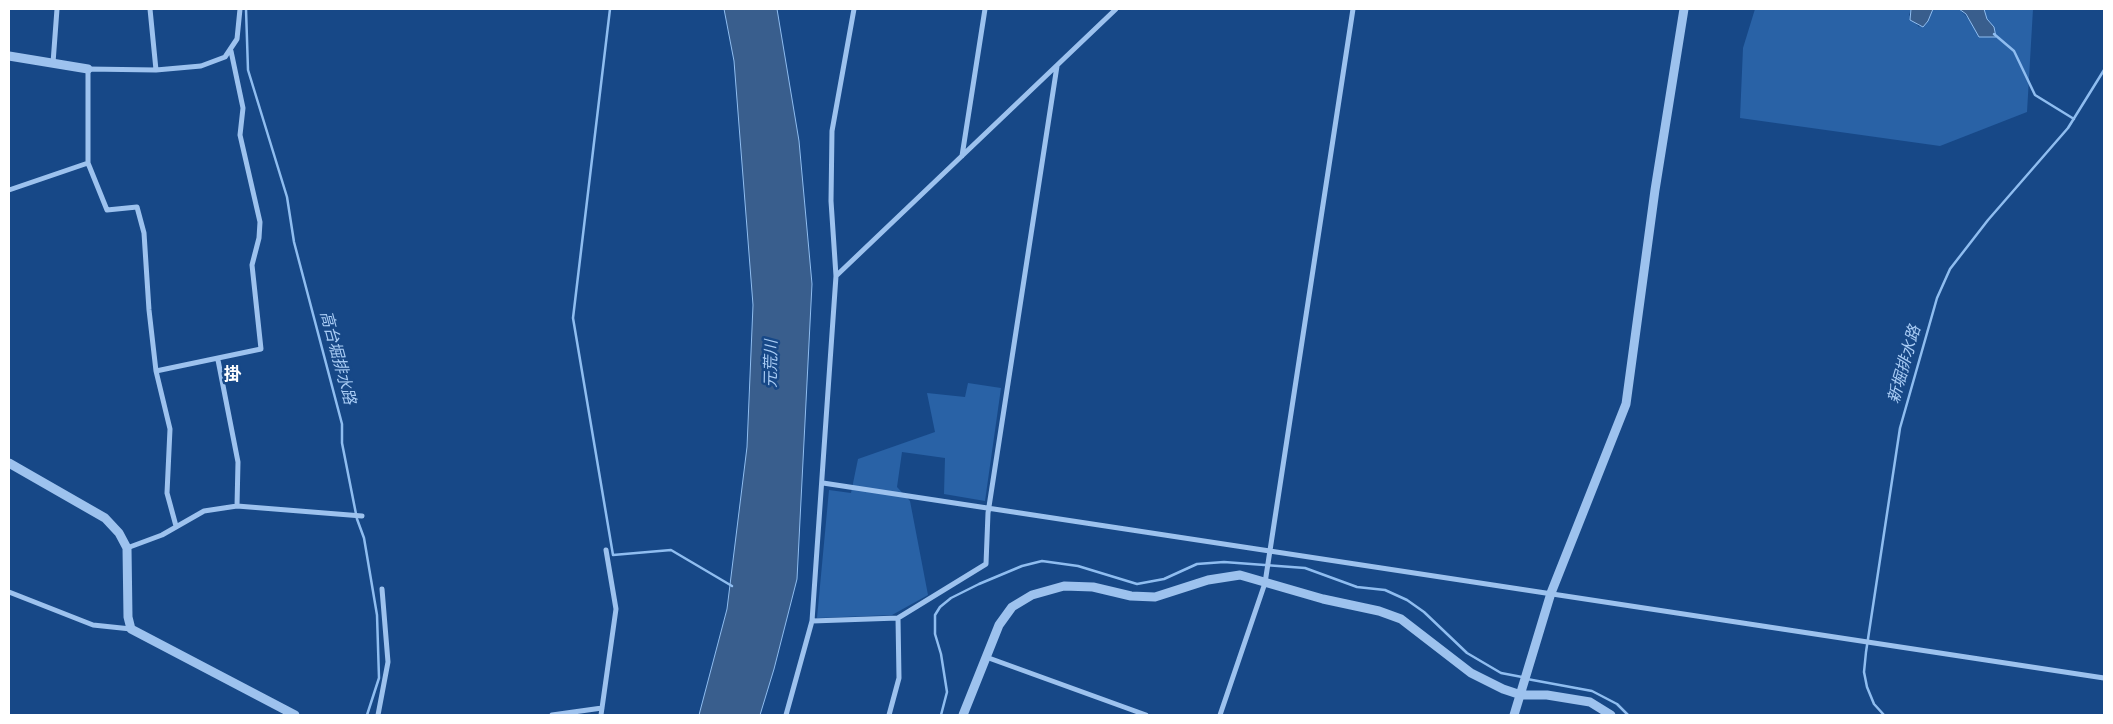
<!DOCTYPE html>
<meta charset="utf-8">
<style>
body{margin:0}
#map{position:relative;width:2113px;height:724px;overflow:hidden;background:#174887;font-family:Overpass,sans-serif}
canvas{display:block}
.frame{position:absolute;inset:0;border:10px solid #fff;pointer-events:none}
</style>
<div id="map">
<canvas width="2113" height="724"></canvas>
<div class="frame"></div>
</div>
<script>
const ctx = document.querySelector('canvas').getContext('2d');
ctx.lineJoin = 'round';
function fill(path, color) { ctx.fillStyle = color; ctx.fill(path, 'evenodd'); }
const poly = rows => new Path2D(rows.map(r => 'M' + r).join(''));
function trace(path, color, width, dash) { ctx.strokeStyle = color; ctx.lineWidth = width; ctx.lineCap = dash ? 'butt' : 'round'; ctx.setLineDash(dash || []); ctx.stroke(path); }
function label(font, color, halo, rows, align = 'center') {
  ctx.font = font + ' Overpass,"Noto Sans JP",sans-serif'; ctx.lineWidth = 5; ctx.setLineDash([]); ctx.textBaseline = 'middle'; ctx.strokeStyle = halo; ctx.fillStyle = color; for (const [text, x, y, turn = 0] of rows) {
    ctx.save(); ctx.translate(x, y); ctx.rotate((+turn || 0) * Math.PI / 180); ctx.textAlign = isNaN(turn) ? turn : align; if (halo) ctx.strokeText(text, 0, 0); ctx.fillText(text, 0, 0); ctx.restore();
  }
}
fill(poly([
 [1755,9,1911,9,1909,15,1919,27,1933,9,1959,9,1970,20,1994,29,1986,17,1984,9,2033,9,2027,112,1940,146,1740,118,1743,48],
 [968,383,1001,388,985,501,944,494,945,458,902,452,897,487,910,501,928,595,892,615,817,618,829,490,851,493,858,459,935,432,927,393,965,397]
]), '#2962a6');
const water = poly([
 [724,9,777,9,799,141,812,284,797,579,774,669,760,715,699,715,727,609,747,447,753,305,734,61,724,9],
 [1911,9,1933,9,1928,21,1923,27,1910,20,1911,9],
 [1959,9,1984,9,1987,19,1994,27,1996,37,1979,37,1966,14,1959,9]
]);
fill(water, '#395e8d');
trace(water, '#8fbdf0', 1);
trace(poly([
 [246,9,248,70,287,197,294,242,342,424,342,443,357,519,364,538,377,615,379,678,367,715],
 [610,9,573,318,613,555,671,550,732,586],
 [1994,34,2014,51,2035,95,2074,119],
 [1527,679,1592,691,1617,704,1628,715],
 [941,715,947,692,941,654,935,634,935,615,940,607,951,598,979,584,1022,566,1042,561,1078,566,1137,584,1164,579,1197,564,1224,562,1305,568,1357,587,1385,590,1407,600,1424,612,1467,653,1501,673,1522,677],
 [1884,715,1874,704,1867,687,1864,672,1866,652,1900,428,1937,298,1950,269,1988,220,2068,128,2104,70]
]), '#8fbdf0', 2.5);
trace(poly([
 [150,9,156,70],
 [53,63,57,9],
 [962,156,985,9],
 [9,190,88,163],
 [836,276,1116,9],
 [218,360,238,462,237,506],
 [156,371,261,349,252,265,259,238,260,222,240,135,243,108,231,51],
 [823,483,2104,678],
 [176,526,167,493,170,429,156,371,149,310,144,233,137,207,107,210,88,163,88,69,156,70,201,66,225,57,237,39,240,9],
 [127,548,162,535,204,511,237,506,362,516],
 [9,592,93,625,131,629],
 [812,621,898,618],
 [986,657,1146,715],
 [378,715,388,662,382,589],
 [552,715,602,708],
 [601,715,616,609,606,550],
 [786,715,812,621,836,276,831,201,832,131,854,9],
 [889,715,899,678,898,618,986,564,988,513,1057,66],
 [1220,715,1265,583,1353,9]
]), '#9dc2ee', 5);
trace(poly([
 [9,56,88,69],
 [9,463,105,518,119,533,127,548,128,617,131,629,295,715],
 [963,715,999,625,1012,607,1032,595,1064,586,1093,587,1131,596,1155,597,1208,580,1240,575,1323,599,1379,611,1401,619,1471,673,1503,689,1521,695,1547,695,1590,702,1611,715],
 [1514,715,1551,593,1626,404,1655,190,1684,9]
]), '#9dc2ee', 9);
label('italic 16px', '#a9ccf5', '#174887', [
 ["高台堀排水路",336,358,75],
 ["元荒川",773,364,-89],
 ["新堀排水路",1906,365,-74]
]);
label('bold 18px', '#fff', '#174887', [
 ["掛",233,376]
]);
</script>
